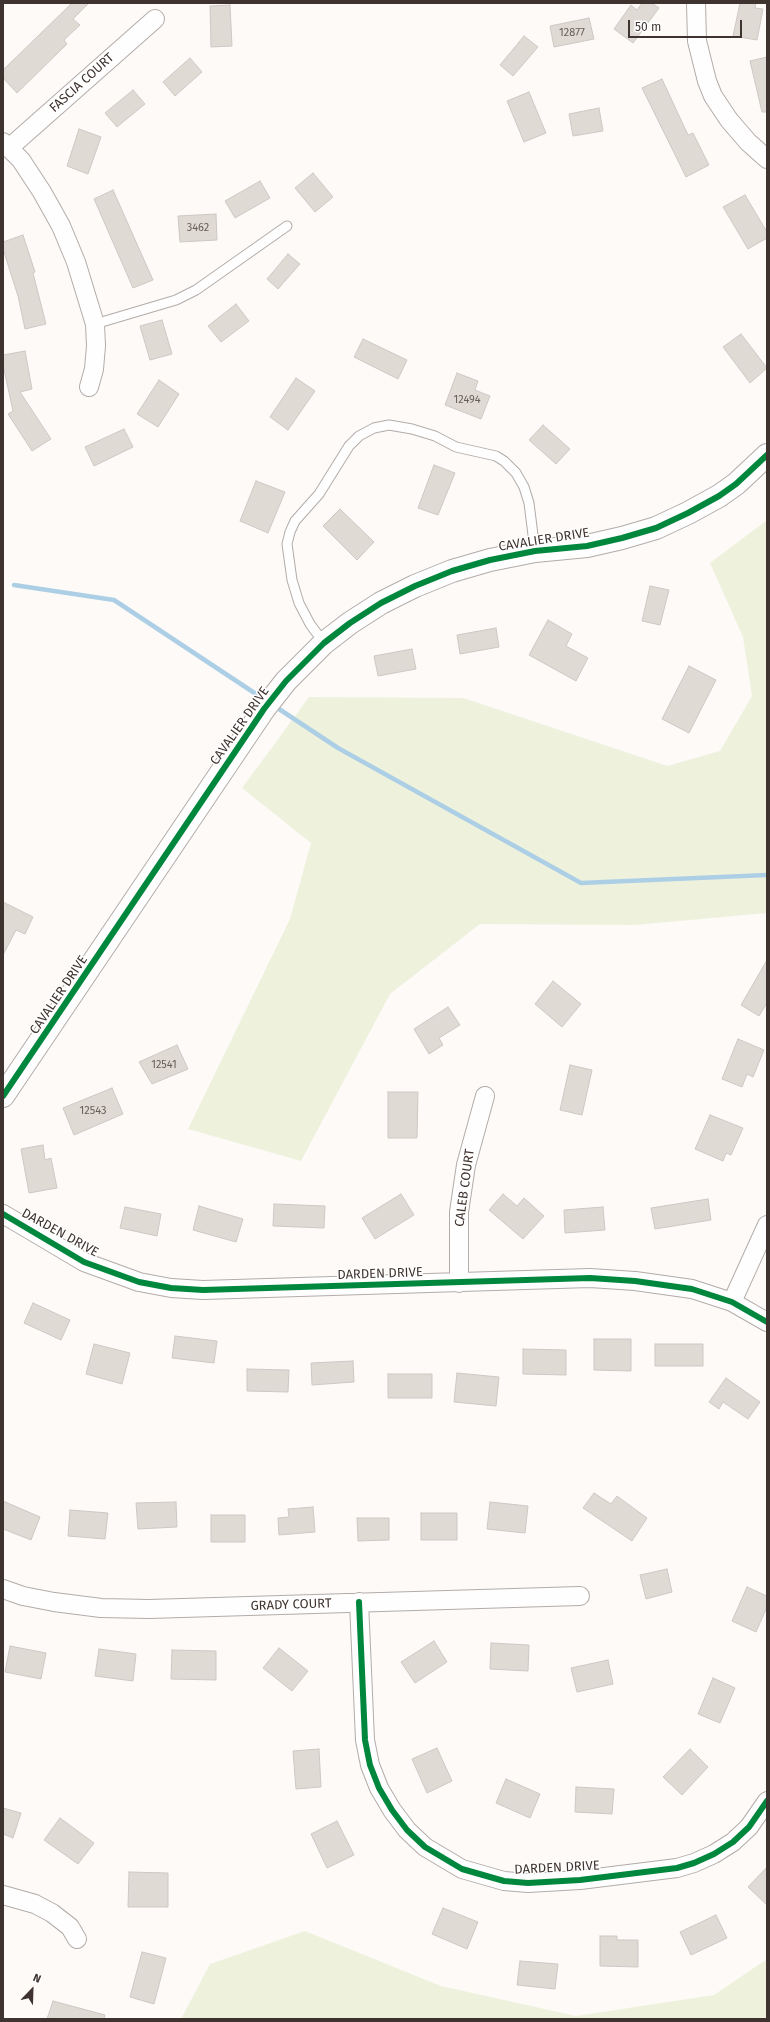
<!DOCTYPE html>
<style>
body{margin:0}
#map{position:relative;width:770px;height:2022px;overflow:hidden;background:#fdfaf8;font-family:"Fira Sans",sans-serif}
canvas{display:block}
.frame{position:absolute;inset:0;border:4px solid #3f332f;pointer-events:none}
.north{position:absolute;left:12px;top:1970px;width:40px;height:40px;-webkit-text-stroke:3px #fff;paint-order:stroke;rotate:23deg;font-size:11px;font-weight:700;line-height:16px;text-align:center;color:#3f332f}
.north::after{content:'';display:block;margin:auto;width:14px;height:18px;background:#3f332f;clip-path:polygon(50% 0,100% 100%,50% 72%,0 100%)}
.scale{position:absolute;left:628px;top:20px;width:114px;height:18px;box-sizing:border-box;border:2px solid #3f332f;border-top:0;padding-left:5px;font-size:12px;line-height:14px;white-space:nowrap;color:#3f332f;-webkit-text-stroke:3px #fff;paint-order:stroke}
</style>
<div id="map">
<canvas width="770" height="2022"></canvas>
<div class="frame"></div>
<div class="north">N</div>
<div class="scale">50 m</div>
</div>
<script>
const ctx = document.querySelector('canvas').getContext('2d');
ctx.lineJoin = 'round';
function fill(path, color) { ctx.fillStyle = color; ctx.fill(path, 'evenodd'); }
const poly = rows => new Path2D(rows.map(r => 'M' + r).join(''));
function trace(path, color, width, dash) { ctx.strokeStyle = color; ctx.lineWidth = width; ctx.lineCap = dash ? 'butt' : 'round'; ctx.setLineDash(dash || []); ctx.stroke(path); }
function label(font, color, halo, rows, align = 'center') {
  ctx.font = font + ' "Fira Sans",sans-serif'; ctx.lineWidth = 3; ctx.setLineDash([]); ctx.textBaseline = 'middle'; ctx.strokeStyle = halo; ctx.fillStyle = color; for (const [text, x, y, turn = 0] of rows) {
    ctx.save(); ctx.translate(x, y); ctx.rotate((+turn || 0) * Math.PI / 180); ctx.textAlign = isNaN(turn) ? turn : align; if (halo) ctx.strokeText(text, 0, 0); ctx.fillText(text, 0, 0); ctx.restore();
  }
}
fill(poly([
 [767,520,767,913,635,925,480,924,390,994,301,1161,188,1129,290,919,311,843,242,788,309,697,463,698,667,766,720,751,752,696,743,637,710,563],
 [305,1931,441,1986,576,2016,714,1995,767,1959,767,2019,181,2019,210,1964]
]), '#eef2dd');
trace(poly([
 [14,585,114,600,262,698],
 [279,709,338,748,581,883,767,875]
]), '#adcfe6', 4.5);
const building = poly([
 [72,3,89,3,73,19,80,25,64,40,67,44,17,93,3,78,3,70,72,3],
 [642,3,652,3,659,8,633,43,614,29,631,5,637,10,642,3],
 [740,3,756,3,755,8,763,9,757,40,733,36,740,3],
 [230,5,232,46,211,47,210,6,230,5],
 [589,18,594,39,554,47,550,26,589,18],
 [524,36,538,47,513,76,500,65,524,36],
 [767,57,767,112,762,112,750,61,767,57],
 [190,58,202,72,175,96,163,82,190,58],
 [662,79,688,135,693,133,709,165,686,177,642,88,662,79],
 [133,90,145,104,117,127,105,113,133,90],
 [529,92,546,133,524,142,507,101,529,92],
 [599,108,603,131,573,136,569,114,599,108],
 [79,129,101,137,88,174,67,166,79,129],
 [313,173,333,197,315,212,295,188,313,173],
 [260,181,270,198,235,218,225,201,260,181],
 [113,190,153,280,133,288,94,199,113,190],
 [745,195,767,232,767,238,748,249,723,207,745,195],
 [216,214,217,240,180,242,178,216,216,214],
 [23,235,35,272,33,273,46,324,25,329,18,296,3,249,3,242,23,235],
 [288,254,300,264,278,289,267,279,288,254],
 [236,304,249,321,221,342,208,326,236,304],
 [162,320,172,354,150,360,140,326,162,320],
 [741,334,767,368,750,383,723,347,741,334],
 [363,339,407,360,398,379,354,357,363,339],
 [25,351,32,389,20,392,51,439,32,451,8,414,13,411,3,365,3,355,25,351],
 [457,373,478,381,475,390,490,396,481,419,445,405,457,373],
 [296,378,315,391,288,430,270,417,296,378],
 [159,380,179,394,158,427,137,414,159,380],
 [543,425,570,449,556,464,529,440,543,425],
 [124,429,133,447,94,466,85,447,124,429],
 [434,465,455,473,438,515,418,508,434,465],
 [256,481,285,492,268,533,240,521,256,481],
 [340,509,374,542,357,560,323,526,340,509],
 [650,586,669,590,660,625,642,621,650,586],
 [548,620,572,634,566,646,588,658,576,681,529,655,548,620],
 [496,628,499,647,460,654,457,635,496,628],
 [412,649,416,669,378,676,374,656,412,649],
 [689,666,716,680,689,733,662,719,689,666],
 [3,902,33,917,25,934,16,930,3,955,3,902],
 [767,960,767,1003,759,1016,741,1005,767,960],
 [553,981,581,1004,562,1027,535,1004,553,981],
 [448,1007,460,1025,439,1038,443,1045,429,1054,414,1029,448,1007],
 [738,1039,764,1050,753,1077,747,1074,742,1087,722,1079,738,1039],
 [177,1045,188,1069,152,1084,139,1062,177,1045],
 [570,1065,592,1070,582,1115,560,1110,570,1065],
 [112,1088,123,1114,74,1135,63,1108,112,1088],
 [388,1092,418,1092,417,1138,388,1138,388,1092],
 [710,1115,743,1128,731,1155,726,1153,723,1161,695,1149,710,1115],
 [43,1145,45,1160,51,1158,57,1188,29,1193,21,1149,43,1145],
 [401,1194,414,1215,375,1239,362,1218,401,1194],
 [503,1194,517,1206,524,1198,544,1216,523,1239,489,1210,503,1194],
 [708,1199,711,1220,655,1229,651,1208,708,1199],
 [274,1204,325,1206,324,1228,273,1226,274,1204],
 [199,1206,243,1219,236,1242,193,1230,199,1206],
 [125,1207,161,1214,157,1236,120,1228,125,1207],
 [603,1207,605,1230,565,1233,564,1210,603,1207],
 [33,1303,70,1320,61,1340,24,1323,33,1303],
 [175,1336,217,1341,214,1363,172,1358,175,1336],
 [594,1339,631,1339,631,1371,594,1370,594,1339],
 [94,1344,130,1353,122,1384,86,1374,94,1344],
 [655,1344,703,1344,703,1366,655,1366,655,1344],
 [523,1349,566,1350,566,1375,523,1374,523,1349],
 [353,1361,354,1382,312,1385,311,1363,353,1361],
 [247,1369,289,1370,288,1392,247,1391,247,1369],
 [457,1373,499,1377,496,1406,454,1402,457,1373],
 [388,1374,432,1374,432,1398,388,1398,388,1374],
 [726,1378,760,1402,748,1419,723,1402,719,1409,709,1402,726,1378],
 [594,1493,611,1504,617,1496,647,1518,632,1541,583,1508,594,1493],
 [3,1501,40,1517,31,1540,3,1529,3,1501],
 [176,1502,177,1527,138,1529,136,1503,176,1502],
 [490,1502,528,1506,525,1533,487,1529,490,1502],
 [313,1507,315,1532,279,1535,278,1518,289,1517,288,1509,313,1507],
 [70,1510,108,1513,105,1539,68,1536,70,1510],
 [421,1513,457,1513,457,1540,421,1540,421,1513],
 [211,1515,245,1515,245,1542,211,1542,211,1515],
 [357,1518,389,1518,389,1540,358,1541,357,1518],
 [667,1569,672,1592,646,1599,640,1575,667,1569],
 [747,1587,767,1596,767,1607,756,1632,732,1621,747,1587],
 [434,1641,447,1662,415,1683,401,1662,434,1641],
 [491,1643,529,1645,528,1671,490,1669,491,1643],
 [10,1646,46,1653,41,1679,5,1672,10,1646],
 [279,1648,308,1671,292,1691,263,1668,279,1648],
 [99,1649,136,1654,133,1681,95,1676,99,1649],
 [172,1650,216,1651,216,1680,171,1679,172,1650],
 [608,1660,613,1684,577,1692,571,1668,608,1660],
 [713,1678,735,1688,720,1723,698,1714,713,1678],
 [437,1748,452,1781,427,1793,412,1759,437,1748],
 [319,1749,321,1787,296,1789,293,1751,319,1749],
 [690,1749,708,1767,682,1795,663,1777,690,1749],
 [506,1779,540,1794,530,1818,496,1803,506,1779],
 [576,1787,614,1789,612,1814,575,1812,576,1787],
 [3,1808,21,1813,13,1838,3,1834,3,1808],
 [60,1818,94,1843,78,1864,44,1840,60,1818],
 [337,1821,354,1855,327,1868,311,1834,337,1821],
 [767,1867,767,1905,748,1887,767,1867],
 [129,1872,168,1873,168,1907,128,1907,129,1872],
 [443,1908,478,1922,467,1949,432,1934,443,1908],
 [716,1915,727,1938,691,1955,680,1932,716,1915],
 [600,1936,617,1936,617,1940,638,1940,638,1967,600,1966,600,1936],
 [142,1952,166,1958,154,2004,130,1997,142,1952],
 [520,1961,558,1964,555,1989,517,1985,520,1961],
 [53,2001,105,2015,104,2019,47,2019,53,2001]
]);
fill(building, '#e0dad5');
trace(building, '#cec8c4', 1);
const lane = poly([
 [95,324,176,300,196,290,287,226],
 [324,643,310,624,299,603,292,580,287,544,290,532,295,521,319,494,349,446,359,436,374,428,389,425,412,429,435,436,456,447,496,456,504,461,516,473,524,487,529,503,535,551]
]);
const street = poly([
 [696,3,697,41,707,81,713,96,729,120,748,142,767,159],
 [3,142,21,160,42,192,61,226,76,262,95,324,96,346,94,369,89,387],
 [9,148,155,19],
 [3,1214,84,1262,139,1282,171,1288,203,1290,590,1278,635,1281,692,1289,732,1302,767,1322],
 [459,1283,459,1212,466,1165,485,1096],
 [732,1302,767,1225],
 [3,1589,23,1596,54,1602,101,1608,149,1609,580,1596],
 [359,1602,365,1740,370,1765,379,1788,392,1810,407,1830,425,1847,462,1869,504,1881,528,1883,580,1880,677,1868,694,1863,714,1854,733,1842,749,1827,767,1801],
 [3,1895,35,1904,52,1913,70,1927,77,1939]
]);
const secondary = poly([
 [3,1096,264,709,286,681,324,643,350,623,381,603,415,586,452,571,490,560,535,551,587,546,622,538,656,528,688,513,719,496,736,484,767,455]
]);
trace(lane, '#b3aca9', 11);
trace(street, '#b3aca9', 20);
trace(secondary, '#b3aca9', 24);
trace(lane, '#fffefe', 9);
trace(street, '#fffefe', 18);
trace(secondary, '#fffefe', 22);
trace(poly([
 [3,1096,264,709,286,681,324,643,350,623,381,603,415,586,452,571,490,560,535,551,587,546,622,538,656,528,688,513,719,496,736,484,767,455],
 [3,1214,84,1262,139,1282,171,1288,203,1290,590,1278,635,1281,692,1289,732,1302,767,1322],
 [359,1602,365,1740,370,1765,379,1788,392,1810,407,1830,425,1847,462,1869,504,1881,528,1883,580,1880,677,1868,694,1863,714,1854,733,1842,749,1827,767,1801]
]), '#00873e', 6);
label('11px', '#675d58', null, [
 ["12877",572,33],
 ["3462",198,228],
 ["12494",467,400],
 ["12541",164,1065],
 ["12543",93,1111]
]);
label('13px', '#3f332f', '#fff', [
 ["FASCIA COURT",82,83,-42],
 ["CAVALIER DRIVE",544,540,-9],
 ["CAVALIER DRIVE",240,726,-55],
 ["CAVALIER DRIVE",59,995,-56],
 ["CALEB COURT",465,1188,-82],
 ["DARDEN DRIVE",60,1233,29],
 ["DARDEN DRIVE",380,1274,-2],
 ["GRADY COURT",291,1605,-2],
 ["DARDEN DRIVE",557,1868,-3]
]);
</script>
